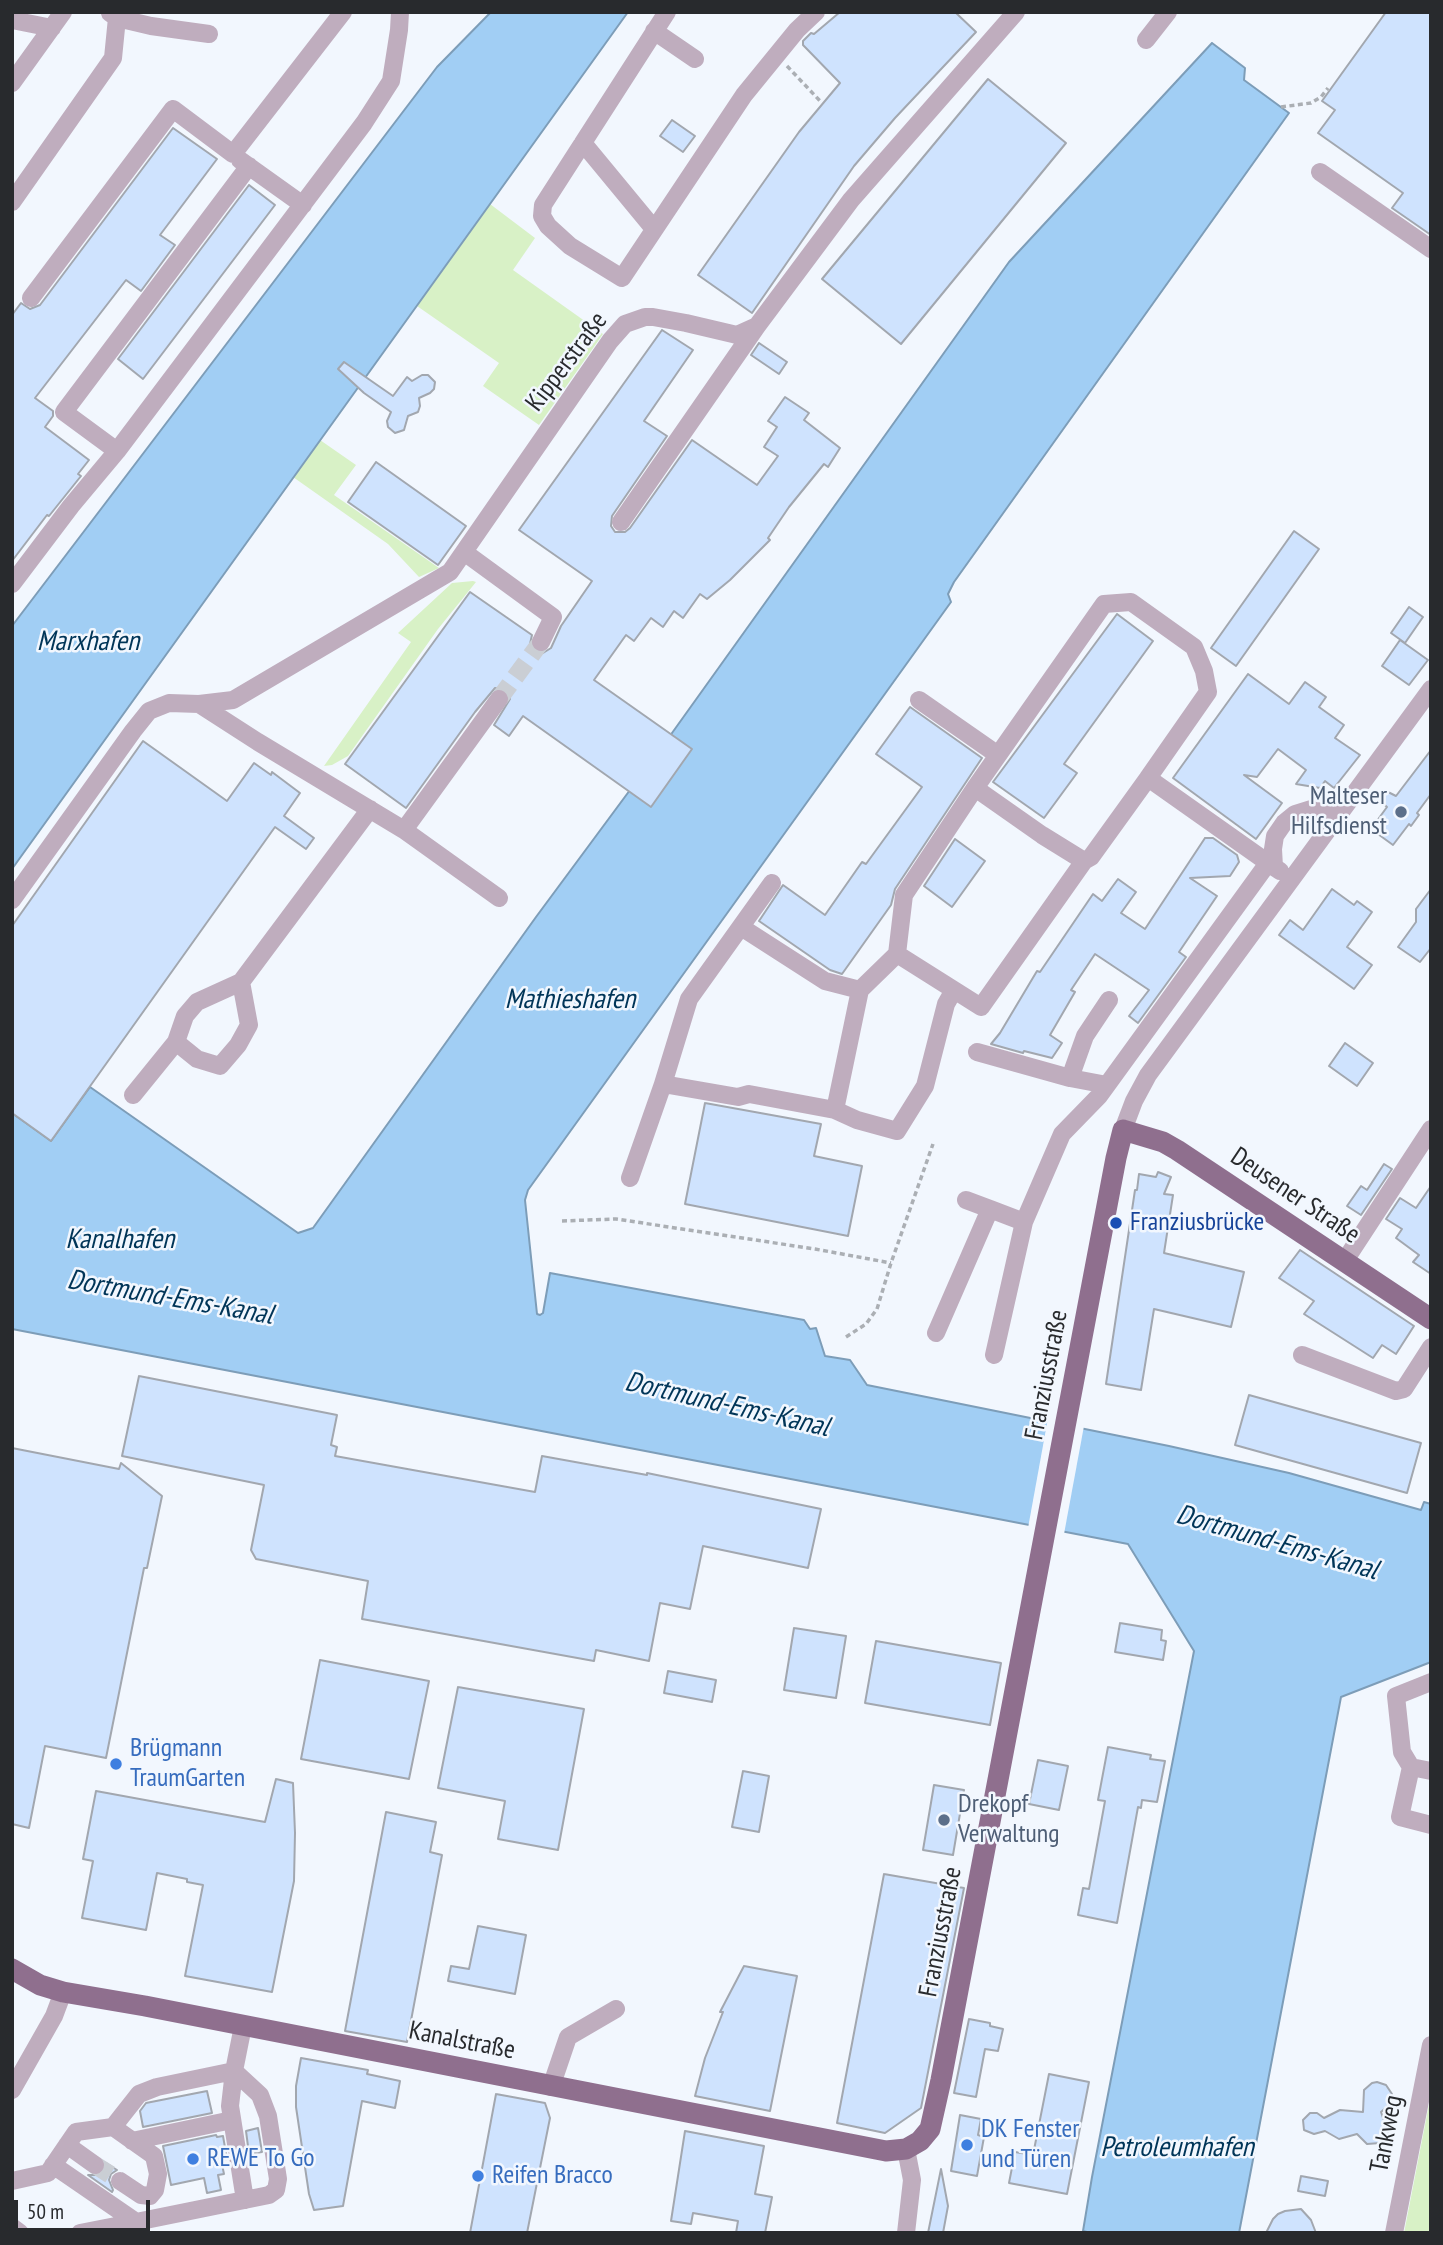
<!DOCTYPE html>
<meta charset="utf-8">
<style>
body{margin:0}
#map{position:relative;width:1443px;height:2245px;overflow:hidden;background:#f2f7fe;font-family:"PT Sans Narrow",sans-serif}
canvas{display:block}
.frame{position:absolute;inset:0;border:14px solid #282a2d;pointer-events:none}
.scale{position:absolute;left:14px;top:2200px;width:136px;height:32px;box-sizing:border-box;border:4px solid #282a2d;border-top:0;padding-left:9px;font-size:21px;line-height:24px;white-space:nowrap;color:#282a2d;-webkit-text-stroke:5px #f2f7fe;paint-order:stroke}
</style>
<div id="map">
<canvas width="1443" height="2245"></canvas>
<div class="frame"></div>
<div class="scale">50 m</div>
</div>
<script>
const ctx = document.querySelector('canvas').getContext('2d');
ctx.lineJoin = 'round';
function fill(path, color) { ctx.fillStyle = color; ctx.fill(path, 'evenodd'); }
const poly = rows => new Path2D(rows.map(r => 'M' + r).join(''));
function trace(path, color, width, dash) { ctx.strokeStyle = color; ctx.lineWidth = width; ctx.lineCap = dash ? 'butt' : 'round'; ctx.setLineDash(dash || []); ctx.stroke(path); }
function label(font, color, halo, rows, align = 'center') {
  ctx.font = font + ' "PT Sans Narrow",sans-serif'; ctx.lineWidth = 5; ctx.setLineDash([]); ctx.textBaseline = 'middle'; ctx.strokeStyle = halo; ctx.fillStyle = color; for (const [text, x, y, turn = 0] of rows) {
    ctx.save(); ctx.translate(x, y); ctx.rotate((+turn || 0) * Math.PI / 180); ctx.textAlign = isNaN(turn) ? turn : align; if (halo) ctx.strokeText(text, 0, 0); ctx.fillText(text, 0, 0); ctx.restore();
  }
}
fill(poly([
 [490,204,535,238,513,270,603,334,539,425,483,386,499,363,417,306],
 [320,440,356,465,334,495,439,568,419,577,388,544,293,477],
 [473,581,476,582,438,629,348,756,332,765,324,766,411,642,398,633,452,583],
 [1431,2094,1431,2233,1404,2233]
]), '#d8f1c6');
const water = poly([
 [491,12,628,12,12,869,12,626,437,67,491,12],
 [1212,43,1245,68,1244,80,1289,113,954,582,948,594,951,602,528,1190,525,1200,537,1314,540,1315,543,1313,550,1273,804,1320,810,1329,816,1328,825,1356,850,1360,867,1385,1169,1446,1289,1473,1421,1510,1424,1502,1431,1504,1431,1662,1341,1697,1239,2233,1091,2233,1083,2231,1092,2177,1194,1651,1128,1544,12,1329,12,1113,51,1141,90,1087,298,1233,313,1228,536,917,667,740,1009,262,1212,43]
]);
fill(water, '#a1cef4');
trace(water, '#7d9db8', 2);
fill(poly([
 [1048,1418,1084,1426,1064,1534,1028,1528]
]), '#f2f7fe');
const building = poly([
 [840,12,955,12,976,32,895,118,854,166,752,313,698,275,799,132,840,83,803,45,803,41,811,33,814,34,840,12],
 [1386,12,1431,12,1431,235,1392,208,1403,193,1318,133,1335,110,1322,101,1386,12],
 [988,79,1066,143,901,344,822,279,988,79],
 [672,120,695,136,683,152,660,136,672,120],
 [173,128,217,159,160,235,175,245,141,291,126,280,35,398,53,411,53,416,45,427,89,460,78,474,81,476,49,516,47,515,12,561,12,315,21,303,30,309,40,305,173,128],
 [249,185,275,205,143,379,118,359,249,185],
 [662,330,693,350,644,421,667,436,612,516,611,526,615,532,625,532,630,528,692,440,757,485,778,456,764,447,777,427,768,421,785,397,809,413,804,420,840,448,828,467,824,464,789,507,768,538,770,540,730,580,707,599,700,594,683,618,674,611,663,627,651,618,634,641,626,635,594,680,692,749,651,807,523,716,509,736,494,725,510,699,505,689,495,688,475,712,406,808,345,764,470,592,532,635,530,644,536,652,543,653,551,648,561,626,592,581,519,530,662,330],
 [759,343,787,362,779,374,751,355,759,343],
 [344,362,393,396,407,377,412,381,422,375,428,375,435,382,434,389,430,393,419,398,420,406,418,412,408,416,404,430,395,433,388,427,387,421,391,412,364,393,338,369,344,362],
 [376,462,466,526,438,565,348,502,376,462],
 [1294,531,1319,549,1236,666,1211,648,1294,531],
 [1409,607,1423,617,1405,643,1391,633,1409,607],
 [1117,614,1153,641,1064,764,1077,773,1044,818,993,782,1117,614],
 [1400,640,1428,660,1409,685,1382,666,1400,640],
 [1248,674,1289,704,1305,682,1326,697,1319,707,1344,725,1335,738,1360,755,1334,788,1325,781,1320,788,1296,784,1306,770,1278,749,1257,777,1244,775,1282,803,1256,839,1173,778,1248,674],
 [910,707,982,758,895,889,891,905,842,974,830,970,759,921,783,885,825,915,862,862,866,864,922,787,876,754,910,707],
 [143,741,227,801,254,763,271,775,272,772,300,793,284,816,314,838,306,849,275,827,51,1141,12,1113,12,926,143,741],
 [1431,750,1431,794,1417,813,1419,815,1411,826,1409,824,1393,845,1371,829,1387,807,1379,800,1386,791,1396,796,1431,750],
 [1205,838,1213,838,1237,855,1239,862,1230,876,1190,878,1217,896,1179,952,1186,957,1138,1023,1129,1016,1149,990,1095,954,1071,990,1075,992,1050,1035,1062,1043,1052,1058,1024,1051,1023,1053,991,1044,1000,1033,1037,971,1040,972,1093,894,1102,901,1118,879,1136,892,1121,913,1145,929,1205,838],
 [955,839,985,861,952,907,924,886,955,839],
 [1332,889,1354,905,1357,901,1372,912,1347,947,1372,965,1354,989,1279,935,1290,920,1303,930,1332,889],
 [1431,889,1431,948,1420,962,1398,947,1416,922,1416,909,1431,889],
 [1345,1043,1373,1063,1357,1086,1329,1066,1345,1043],
 [705,1103,821,1124,814,1156,862,1166,848,1236,685,1204,705,1103],
 [1384,1164,1392,1169,1361,1215,1347,1206,1361,1186,1367,1190,1384,1164],
 [1158,1172,1171,1177,1164,1194,1173,1195,1164,1253,1244,1272,1231,1327,1154,1309,1141,1390,1106,1384,1135,1190,1137,1190,1139,1174,1156,1177,1158,1172],
 [1431,1186,1431,1274,1413,1262,1419,1255,1396,1238,1402,1229,1386,1219,1400,1198,1416,1208,1431,1186],
 [1300,1250,1414,1326,1396,1354,1382,1345,1373,1358,1304,1314,1314,1301,1279,1278,1300,1250],
 [139,1376,337,1415,331,1445,337,1447,335,1456,535,1492,542,1456,647,1475,647,1473,821,1509,808,1568,703,1546,690,1609,660,1603,649,1661,596,1650,594,1661,362,1619,368,1581,256,1559,251,1550,264,1485,122,1456,139,1376],
 [1249,1395,1421,1443,1407,1493,1235,1445,1249,1395],
 [12,1448,119,1469,121,1463,162,1496,147,1568,144,1568,106,1758,45,1746,29,1828,12,1824,12,1448],
 [1120,1623,1162,1630,1161,1640,1166,1641,1163,1660,1115,1652,1120,1623],
 [794,1628,846,1636,836,1698,784,1690,794,1628],
 [876,1641,1001,1663,990,1725,865,1703,876,1641],
 [320,1660,429,1681,409,1779,301,1759,320,1660],
 [668,1671,716,1680,712,1702,664,1693,668,1671],
 [458,1687,584,1709,558,1850,498,1839,505,1801,438,1788,458,1687],
 [1108,1747,1151,1755,1150,1759,1165,1761,1157,1802,1142,1800,1141,1808,1138,1807,1117,1923,1078,1915,1083,1888,1089,1889,1105,1801,1098,1800,1108,1747],
 [1038,1760,1068,1766,1059,1810,1029,1804,1038,1760],
 [743,1771,769,1776,759,1832,732,1827,743,1771],
 [276,1779,293,1783,295,1833,294,1881,272,1992,185,1976,203,1885,187,1882,187,1879,157,1873,146,1930,82,1918,93,1861,83,1859,96,1791,265,1822,276,1779],
 [934,1785,964,1790,953,1855,923,1850,934,1785],
 [386,1812,436,1822,430,1852,442,1855,407,2042,345,2031,386,1812],
 [884,1874,964,1888,921,2108,885,2133,837,2123,884,1874],
 [478,1926,526,1935,515,1994,448,1981,451,1966,469,1969,478,1926],
 [744,1966,797,1976,770,2111,695,2096,705,2058,723,2012,720,2012,744,1966],
 [969,2019,990,2023,990,2026,1003,2029,998,2051,985,2049,976,2097,954,2093,969,2019],
 [301,2058,368,2070,367,2074,400,2081,395,2108,362,2101,343,2206,314,2210,309,2194,296,2107,296,2086,301,2058],
 [1049,2074,1089,2082,1067,2194,1009,2183,1015,2152,1033,2155,1049,2074],
 [1377,2082,1386,2085,1392,2094,1391,2103,1381,2112,1388,2132,1380,2143,1367,2144,1357,2134,1339,2139,1325,2131,1314,2134,1304,2130,1303,2120,1310,2113,1317,2113,1324,2118,1340,2110,1363,2112,1364,2090,1372,2083,1377,2082],
 [207,2091,212,2113,143,2127,140,2111,146,2103,207,2091],
 [496,2094,545,2103,550,2118,527,2233,470,2233,496,2094],
 [960,2115,981,2119,978,2135,984,2137,977,2176,951,2171,960,2115],
 [258,2128,262,2152,249,2154,246,2131,258,2128],
 [685,2131,764,2146,755,2194,772,2197,765,2233,736,2233,738,2221,693,2213,691,2224,671,2221,685,2131],
 [216,2135,217,2137,223,2136,227,2159,221,2160,224,2174,218,2175,221,2190,207,2193,204,2178,171,2185,163,2146,216,2135],
 [106,2163,117,2170,111,2174,109,2180,113,2190,112,2192,88,2175,100,2175,105,2171,106,2163],
 [941,2169,948,2206,943,2233,928,2233,941,2169],
 [1301,2176,1328,2181,1325,2196,1298,2191,1301,2176],
 [1301,2209,1311,2220,1316,2233,1266,2233,1273,2219,1278,2214,1285,2211,1301,2209]
]);
fill(building, '#cfe3fe');
trace(building, '#a2a7af', 2);
trace(poly([
 [499,699,541,642],
 [95,2165,120,2181]
]), '#caced4', 18, [18, 9]);
trace(poly([
 [787,66,822,103],
 [1281,107,1311,103,1321,97,1328,88],
 [562,1221,616,1219,815,1249,891,1263],
 [846,1337,866,1324,877,1309,891,1263,933,1144]
]), '#abafb4', 3.5, [5, 3.5]);
trace(poly([
 [667,12,543,205,542,216,548,226,570,246,622,278,744,95,797,30,816,12],
 [110,13,117,18,151,26,209,34],
 [12,20,52,28],
 [654,31,695,59],
 [1146,40,1168,12],
 [12,83,63,12],
 [583,143,654,229],
 [240,160,303,205],
 [1320,172,1431,249],
 [12,202,113,58,117,18],
 [31,298,173,109,233,154,343,12],
 [117,451,64,412,249,166],
 [621,522,757,326],
 [464,552,553,617,541,642],
 [12,584,71,506,117,451,364,123,391,81,399,30,400,12],
 [919,700,998,755],
 [199,704,258,742,404,830],
 [1148,778,1091,857,1084,861,1042,835,975,788,1104,604,1131,602,1194,647,1204,671,1208,692,1148,778,1274,867],
 [975,788,904,895,897,954,981,1007,1084,861],
 [1280,871,1274,867,1273,849,1275,836,1284,823,1295,814,1311,809,1337,817],
 [772,883,689,999,663,1084,738,1097,749,1094,835,1110,857,1120,897,1131,925,1086,946,1004,954,990],
 [499,898,404,830,499,699],
 [12,900,133,731,149,711,169,703,199,704,233,700,450,572,610,341,625,324,645,317,653,317,686,323,737,335,757,326,851,200,1016,12],
 [741,927,825,981,860,990],
 [241,982,197,1002,185,1016,176,1042,197,1059,220,1066,238,1045,249,1025,241,982,370,809],
 [977,1052,1070,1078,1107,1085,1268,863],
 [1070,1078,1085,1036,1109,1000],
 [133,1095,176,1042],
 [835,1110,860,990,897,954],
 [1123,1130,1134,1101,1148,1075,1431,689],
 [630,1178,663,1084],
 [966,1200,990,1209],
 [1344,1262,1431,1129],
 [936,1333,990,1209,1024,1222],
 [994,1355,1024,1222,1062,1134,1099,1096,1107,1085],
 [1302,1355,1396,1391,1404,1389,1431,1347],
 [1411,1767,1402,1752,1396,1696,1431,1682],
 [1431,1771,1411,1767,1400,1817,1431,1825],
 [234,2071,230,2106,245,2200],
 [551,2087,568,2037,616,2009],
 [12,2090,54,2016,63,1992],
 [113,2127,154,2156,158,2174,155,2190,150,2196,141,2195,120,2181],
 [132,2141,232,2120],
 [67,2145,95,2165],
 [906,2149,912,2180,906,2233],
 [53,2165,136,2222,269,2195,276,2190,278,2179,268,2116,260,2095,234,2071],
 [12,2181,48,2173,76,2132,113,2127,139,2094,157,2087,234,2071,243,2026],
 [12,2227,20,2233],
 [80,2233,136,2222],
 [1394,2233,1431,2045]
]), '#bfadbe', 18);
trace(poly([
 [12,1969,40,1985,63,1992,145,2006,886,2151,906,2149,920,2141,930,2129,941,2080,1116,1158,1123,1130,1163,1142,1177,1150,1431,1319]
]), '#8f6f8e', 21);
for (const [x, y, r, color] of [
 [1401,812,7,"#5c6f8a"],
 [1116,1223,7,"#1a4fb4"],
 [116,1764,7,"#3f7fe0"],
 [944,1820,7,"#5c6f8a"],
 [967,2145,7,"#3f7fe0"],
 [193,2159,7,"#3f7fe0"],
 [478,2176,7,"#3f7fe0"]
]) { const dot = new Path2D(); dot.arc(x, y, r, 0, 2 * Math.PI); ctx.fillStyle = color; ctx.fill(dot); trace(dot, '#f2f7fe', 2.5); }
label('26px', '#282a2d', '#f2f7fe', [
 ["Kipperstraße",567,362,-53],
 ["Deusener Straße",1295,1196,34],
 ["Franziusstraße",1047,1375,-79],
 ["Franziusstraße",941,1932,-79],
 ["Kanalstraße",462,2041,11],
 ["Tankweg",1387,2134,-79]
]);
label('26px', '#4e5e75', '#f2f7fe', [
 ["Malteser",1387,797],
 ["Hilfsdienst",1387,827],
 ["Drekopf",958,1805,"left"],
 ["Verwaltung",958,1835,"left"]
], 'right');
label('26px', '#164399', '#f2f7fe', [
 ["Franziusbrücke",1130,1223]
], 'left');
label('26px', '#366cbe', '#f2f7fe', [
 ["Brügmann",130,1749],
 ["TraumGarten",130,1779],
 ["DK Fenster",981,2130],
 ["und Türen",981,2160],
 ["REWE To Go",207,2159],
 ["Reifen Bracco",492,2176]
], 'left');
label('italic 28px', '#003558', '#f2f7fe', [
 ["Marxhafen",88,642],
 ["Mathieshafen",570,1000],
 ["Kanalhafen",120,1240],
 ["Dortmund-Ems-Kanal",170,1298,10],
 ["Dortmund-Ems-Kanal",727,1405,13],
 ["Dortmund-Ems-Kanal",1277,1543,16],
 ["Petroleumhafen",1177,2148]
]);
</script>
